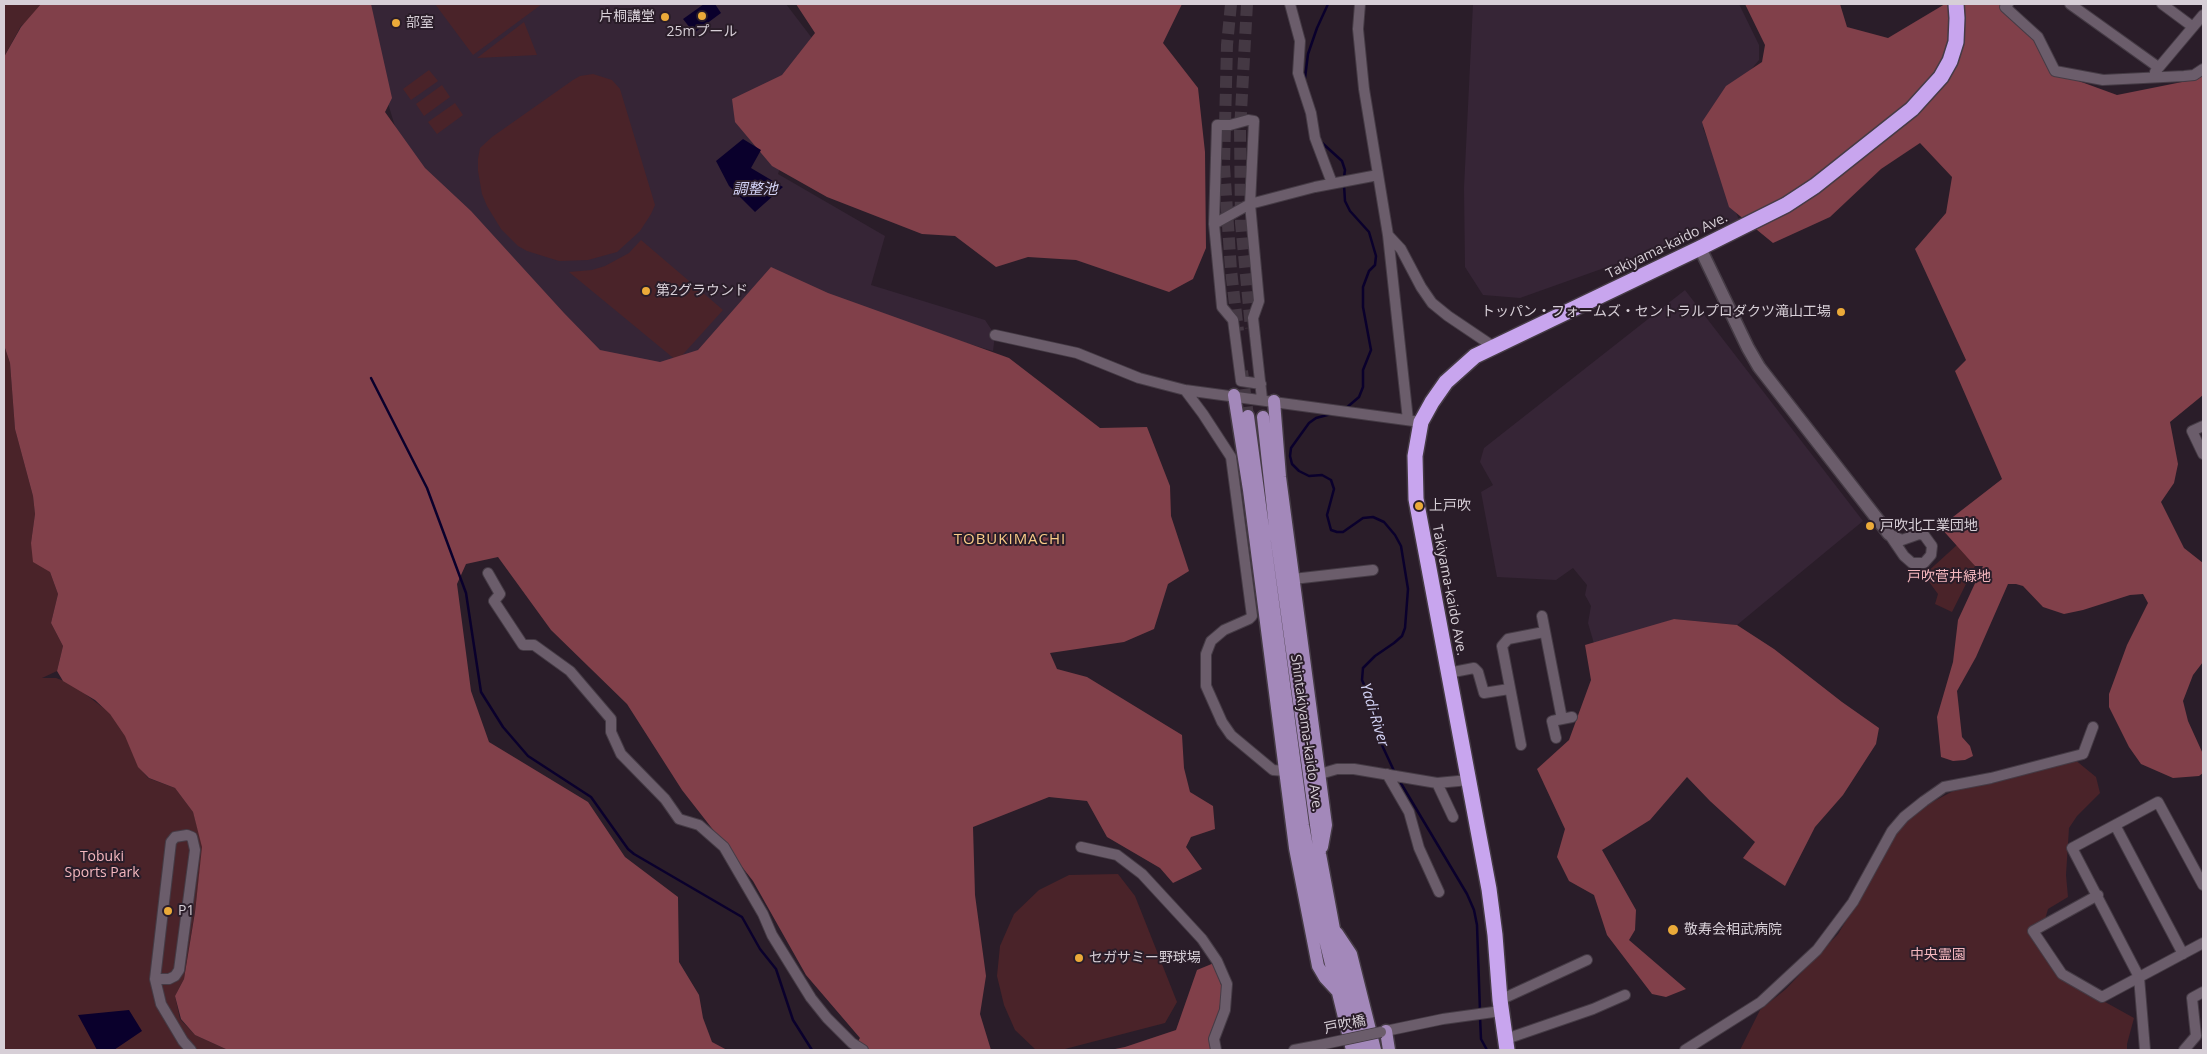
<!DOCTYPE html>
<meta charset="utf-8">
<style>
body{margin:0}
#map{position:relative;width:2207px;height:1054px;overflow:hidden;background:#2a1d29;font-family:"Open Sans",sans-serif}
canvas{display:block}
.frame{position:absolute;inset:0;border:5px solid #d7cfd7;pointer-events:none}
</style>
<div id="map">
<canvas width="2207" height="1054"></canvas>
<div class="frame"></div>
</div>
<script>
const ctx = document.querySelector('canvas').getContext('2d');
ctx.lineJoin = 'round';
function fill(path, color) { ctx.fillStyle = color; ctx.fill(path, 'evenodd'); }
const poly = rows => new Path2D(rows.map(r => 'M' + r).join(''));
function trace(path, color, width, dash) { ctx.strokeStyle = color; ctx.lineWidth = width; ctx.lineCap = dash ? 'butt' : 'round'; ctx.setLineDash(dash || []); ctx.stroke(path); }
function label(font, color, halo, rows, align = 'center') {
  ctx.font = font + ' "Open Sans","Noto Sans JP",sans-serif'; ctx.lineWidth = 4; ctx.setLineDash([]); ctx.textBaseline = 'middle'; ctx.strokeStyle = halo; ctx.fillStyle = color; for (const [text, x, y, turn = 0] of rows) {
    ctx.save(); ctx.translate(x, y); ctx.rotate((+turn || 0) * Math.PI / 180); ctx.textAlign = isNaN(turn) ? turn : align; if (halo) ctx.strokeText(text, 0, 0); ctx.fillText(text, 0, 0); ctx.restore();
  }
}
fill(poly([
 [358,4,786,4,818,46,778,174,885,236,871,285,985,320,995,335,993,351,834,304,669,385,589,386,403,153],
 [1473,4,1739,4,1759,45,1759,60,1703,128,1739,220,1520,298,1483,295,1465,267,1464,188],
 [1685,290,1863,521,1737,625,1674,619,1595,647,1588,623,1591,606,1585,595,1587,585,1573,568,1556,580,1497,577,1481,492,1493,485,1480,462,1484,448]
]), '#362536');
fill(poly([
 [4,4,51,4,21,26,4,57],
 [435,4,542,4,473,55],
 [524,22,537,55,477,58],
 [429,70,438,81,411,100,403,89],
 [593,74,612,80,620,89,655,205,651,214,640,231,617,252,588,260,559,261,527,251,518,246,501,229,487,206,482,194,478,171,478,159,480,148,492,137,573,80,580,76],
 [442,85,450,97,424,116,416,104],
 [455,103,463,115,437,134,428,122],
 [641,240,723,310,677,361,569,272,592,270,605,266,629,253],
 [4,345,10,363,15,429,33,496,35,514,31,543,50,572,58,594,51,623,63,646,57,671,42,678,56,678,72,684,110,713,126,736,138,766,148,778,175,788,193,812,203,847,195,910,184,979,175,996,180,1019,195,1035,228,1050,4,1050],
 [1958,544,1975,566,1952,612,1935,604,1938,594,1924,575],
 [2074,759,2096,777,2100,793,2077,816,2069,828,2066,875,2068,897,2048,909,2044,923,2031,930,2060,977,2134,1018,2127,1044,2127,1050,1740,1050,1760,1010,1786,989,1838,934,1878,868,1894,835,1908,819,1923,807,1955,790,1997,782],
 [1118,874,1135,896,1177,1002,1165,1023,1061,1050,1036,1050,1015,1030,1004,1005,997,976,1000,946,1014,914,1039,890,1069,875]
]), '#4a2329');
fill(poly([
 [41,4,371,4,392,98,385,112,425,168,471,211,564,313,600,350,660,362,698,350,771,267,828,293,1009,358,1100,428,1147,427,1170,486,1171,516,1189,571,1168,584,1154,629,1124,642,1050,653,1057,669,1087,677,1182,735,1184,768,1190,792,1213,806,1215,829,1191,837,1186,847,1202,869,1173,883,1160,868,1107,837,1087,801,1049,797,973,827,975,895,986,976,980,1014,991,1050,852,1050,860,1038,806,975,753,881,682,790,627,704,551,630,498,557,466,564,457,584,471,691,489,742,588,802,625,857,678,897,679,962,699,995,703,1018,712,1042,727,1050,228,1050,195,1035,181,1019,175,996,184,979,195,912,202,847,193,812,175,788,149,778,138,767,125,736,110,714,95,700,63,681,57,671,63,646,51,623,58,594,50,572,33,562,31,543,35,514,33,496,15,429,10,363,4,345,4,57,21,27],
 [796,4,1182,4,1163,43,1198,88,1205,152,1206,248,1193,279,1169,292,1076,260,1028,257,996,267,955,236,922,234,827,197,772,166,735,122,732,99,782,75,815,33],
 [1745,4,1840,4,1847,27,1888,38,1945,4,2006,4,2065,76,2117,95,2187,81,2203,74,2203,395,2170,422,2178,464,2174,483,2161,502,2184,548,2203,563,2203,662,2193,675,2183,701,2188,721,2203,754,2203,773,2199,776,2173,778,2141,764,2129,747,2109,707,2109,694,2127,645,2148,603,2143,594,2130,595,2083,610,2064,614,2043,607,2023,586,2016,584,2008,584,1976,657,1957,691,1962,737,1970,746,1973,756,1965,760,1953,761,1941,757,1937,717,1953,662,1958,620,1983,566,1975,566,1940,527,2002,479,1955,371,1966,360,1915,249,1946,213,1952,177,1920,143,1881,169,1830,217,1773,243,1729,207,1702,122,1726,86,1762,62,1765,45],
 [1674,619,1737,625,1774,649,1842,702,1879,728,1876,744,1843,795,1815,827,1785,886,1743,858,1755,842,1710,801,1687,777,1650,820,1602,850,1636,910,1635,930,1629,940,1686,989,1666,997,1652,994,1607,935,1594,895,1569,881,1557,857,1565,829,1537,769,1569,740,1591,680,1585,645],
 [1214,963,1222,988,1217,1029,1219,1050,1110,1050,1125,1047,1176,1030,1197,970]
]), '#81404a');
fill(poly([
 [704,4,715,4,721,13,694,33,683,19],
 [743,139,761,150,751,168,783,187,755,212,729,186,716,161],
 [129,1010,142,1031,114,1050,97,1050,78,1015]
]), '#0a002c');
trace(poly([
 [1305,78,1308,54,1317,28,1328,4],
 [1320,141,1342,161,1345,170,1344,177],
 [1344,185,1345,201,1350,211,1369,232,1376,256,1375,265,1369,271,1363,287,1363,307,1371,350,1363,370,1363,387,1359,397,1345,409],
 [371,378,427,488,466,593,481,692,503,727,528,756,591,797,628,849,634,854,742,917,760,949,776,969,793,1020,812,1050],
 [1331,414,1316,418,1309,423,1291,448,1290,456,1292,464,1299,471,1309,476,1322,475,1331,480,1334,489,1327,515,1331,530,1337,532,1343,532,1363,518,1373,517,1384,522,1395,535,1401,546,1408,589,1405,628,1402,636,1394,643,1375,656,1363,668,1362,680,1374,708,1381,743,1395,773],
 [1399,780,1467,894,1474,910,1477,925,1480,1011],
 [1480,1017,1481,1039,1487,1050]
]), '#0a002c', 2.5);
trace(poly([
 [1231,4,1227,45,1224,166,1231,270,1238,331],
 [1247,4,1240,130,1241,223,1251,328],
 [1242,371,1248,416]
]), '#443843', 12, [12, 6]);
const street = poly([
 [1290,4,1300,41,1298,73,1311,113,1315,138,1332,183],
 [1360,4,1358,29,1364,89,1388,235,1408,420],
 [2008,4,2005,7,2038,37,2055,71,2103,80,2184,76,2194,75,2203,69],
 [2070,4,2158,67],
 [2162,4,2193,27],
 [2155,72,2203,15],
 [1214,224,1217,125,1230,125,1248,120,1254,121,1250,204,1259,301,1253,318,1262,399],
 [1388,235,1401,249,1421,287,1432,303,1448,316,1494,347],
 [995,335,1077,353,1139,378,1185,390,1421,422],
 [1261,384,1241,381,1233,320,1222,307,1214,224,1250,204,1315,187,1378,175],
 [1185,390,1203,414,1231,457,1252,616,1249,619,1224,630,1211,641,1206,654,1206,686,1222,722,1231,735,1273,770,1285,771],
 [2203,426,2192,431,2203,454],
 [1889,534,1902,540,1919,534,1924,535,1932,546,1931,555,1924,563,1912,563,1904,556,1889,534],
 [488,573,500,594,494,601,523,645,534,645,570,671,611,719,611,732,621,754,665,799,679,819,699,825,724,847,763,914,772,935,811,998,827,1018,852,1043,863,1050],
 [1293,579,1373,570],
 [1542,616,1562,719],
 [1448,673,1474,668,1478,672,1484,693,1509,689],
 [1556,738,1552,721,1572,717],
 [1521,745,1502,646,1508,639,1544,632],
 [1320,774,1337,769,1354,769,1437,783,1469,780],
 [1387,774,1409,812,1419,848,1439,892],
 [1437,783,1453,817],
 [2115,825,2183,954],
 [1081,847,1117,855,1142,874,1202,939,1217,961,1227,984,1225,1010,1214,1039,1216,1050],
 [2098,895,2033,931,2062,974,2102,997,2203,943],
 [155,979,169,979,175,976,179,970,195,850,192,837,187,835,175,837,171,842,155,979,161,1004,183,1041,191,1050],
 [1500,1000,1587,960],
 [1381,1032,1443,1019,1501,1011],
 [1506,1039,1593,1009,1625,995],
 [1294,1050,1315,1046],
 [1685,1050,1761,1002,1817,950,1853,902,1892,831,1904,817,1924,801,1944,787,1991,778,2083,754,2093,727],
 [2145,1050,2139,977,2072,848,2158,802,2203,885],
 [2184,1050,2196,1036,2192,998,2203,992]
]);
const secondary = poly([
 [1700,248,1748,348,1759,367,1889,534]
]);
const primary = poly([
 [1234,395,1249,490,1295,848,1318,966,1325,978,1338,992],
 [1274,401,1280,477,1326,825,1322,847],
 [1248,416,1303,825,1321,923,1352,1050],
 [1263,417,1275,527,1320,854,1334,929,1363,1050],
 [1337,933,1351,954,1375,1050],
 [1386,1031,1389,1050]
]);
const highway = poly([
 [1507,1050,1500,1000,1495,935,1489,889,1416,499,1415,456,1421,422,1432,402,1446,382,1475,356,1700,248,1786,205,1815,186,1912,109,1941,77,1950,61,1956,42,1957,18,1956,4]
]);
trace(street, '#453b45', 12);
trace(secondary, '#453b45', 15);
trace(primary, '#453b45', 15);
trace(highway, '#453b45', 18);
trace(street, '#6b5d6b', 10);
trace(secondary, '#6b5d6b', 12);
trace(primary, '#a388ba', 12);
trace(highway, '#c8a5ee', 15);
const streetBridge = poly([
 [1315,1046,1381,1032]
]);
trace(streetBridge, '#453b45', 12, []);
trace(streetBridge, '#6b5d6b', 10);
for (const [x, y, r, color] of [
 [702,16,5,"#ebaa39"],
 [665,17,5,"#ebaa39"],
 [396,23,5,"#ebaa39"],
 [646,291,5,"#ebaa39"],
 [1841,312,5,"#ebaa39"],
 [1419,506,5,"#ebaa39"],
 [1870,526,5,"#ebaa39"],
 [168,911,5,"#ebaa39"],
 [1673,930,6,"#ebaa39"],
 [1079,958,5,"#ebaa39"]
]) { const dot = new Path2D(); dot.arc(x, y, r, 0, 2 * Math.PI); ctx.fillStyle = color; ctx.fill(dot); trace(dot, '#2a1d29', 2); }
label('14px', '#d7cfd7', '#2a1d29', [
 ["片桐講堂",655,17,"right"],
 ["部室",406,23],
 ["25mプール",702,32,"center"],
 ["第2グラウンド",656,291],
 ["トッパン・フォームズ・セントラルプロダクツ滝山工場",1831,312,"right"],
 ["上戸吹",1429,506],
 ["戸吹北工業団地",1880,526],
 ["P1",178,911],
 ["敬寿会相武病院",1684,930],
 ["セガサミー野球場",1089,958]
], 'left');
label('14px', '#d7cfd7', '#2a1d29', [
 ["Takiyama-kaido Ave.",1667,246,-26],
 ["Takiyama-kaido Ave.",1449,590,79],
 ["Shintakiyama-kaido Ave.",1306,733,82],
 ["戸吹橋",1345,1025,-12]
]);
label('14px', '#f4b7be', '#2a1d29', [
 ["戸吹菅井緑地",1949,577],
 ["Tobuki",102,857],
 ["Sports Park",102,873],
 ["中央霊園",1938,955]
]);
label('italic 15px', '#d3d3f6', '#2a1d29', [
 ["調整池",755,190],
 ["Yadi-River",1374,715,73]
]);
ctx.letterSpacing = '1px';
label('15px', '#facc88', '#2a1d29', [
 ["TOBUKIMACHI",1010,540]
]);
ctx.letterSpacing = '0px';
</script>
